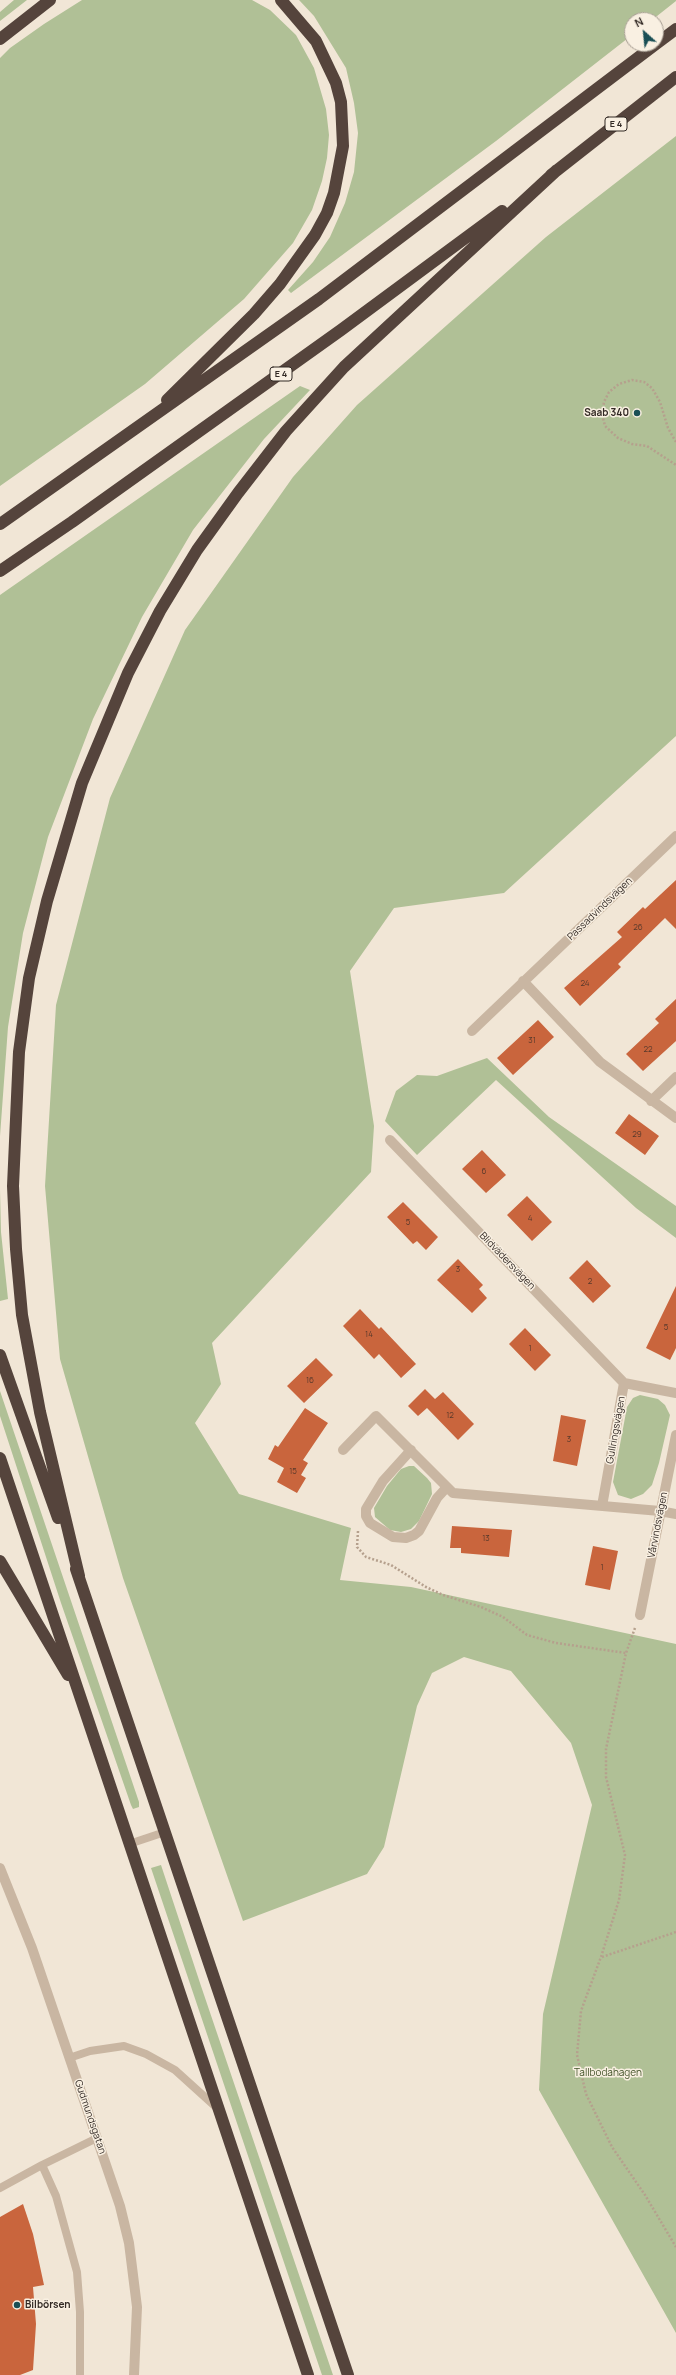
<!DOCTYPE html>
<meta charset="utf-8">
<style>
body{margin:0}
#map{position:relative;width:676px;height:2375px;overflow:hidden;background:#f1e6d6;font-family:Manrope,sans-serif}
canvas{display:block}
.north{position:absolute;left:624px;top:12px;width:40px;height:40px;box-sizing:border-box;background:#f9f0e2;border:1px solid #aaa196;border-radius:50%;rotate:333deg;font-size:11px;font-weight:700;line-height:16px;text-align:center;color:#332a25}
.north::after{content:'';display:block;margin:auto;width:14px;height:18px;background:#1a4f55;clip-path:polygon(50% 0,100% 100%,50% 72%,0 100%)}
</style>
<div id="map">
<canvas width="676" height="2375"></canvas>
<div class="north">N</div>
</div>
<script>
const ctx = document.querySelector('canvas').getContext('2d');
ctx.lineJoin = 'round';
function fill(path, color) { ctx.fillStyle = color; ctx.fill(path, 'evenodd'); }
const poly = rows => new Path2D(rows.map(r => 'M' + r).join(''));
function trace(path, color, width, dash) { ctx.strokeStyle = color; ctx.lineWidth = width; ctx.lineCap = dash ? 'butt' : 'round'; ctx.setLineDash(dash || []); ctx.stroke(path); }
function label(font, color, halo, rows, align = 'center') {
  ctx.font = font + ' Manrope,sans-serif'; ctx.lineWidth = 3; ctx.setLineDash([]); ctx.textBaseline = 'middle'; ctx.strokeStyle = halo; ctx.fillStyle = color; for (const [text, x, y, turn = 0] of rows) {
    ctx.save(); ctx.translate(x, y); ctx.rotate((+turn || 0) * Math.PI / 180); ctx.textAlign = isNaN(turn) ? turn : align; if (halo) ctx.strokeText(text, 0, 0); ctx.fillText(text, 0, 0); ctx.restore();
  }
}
fill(poly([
 [14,0,27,0,0,21,0,12],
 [82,0,252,0,270,10,296,35,314,68,326,109,329,135,327,158,322,181,312,210,293,243,244,299,145,384,0,486,0,58,10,48,44,24],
 [299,0,676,0,676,1,652,20,632,20,632,35,496,141,291,293,288,290,313,262,330,237,345,203,354,172,358,133,354,103,346,68,314,16],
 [676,136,676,736,504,893,394,908,350,971,374,1126,371,1172,212,1343,221,1384,195,1423,239,1494,351,1528,340,1580,411,1587,676,1644,676,2333,539,2090,543,2014,592,1805,571,1743,511,1671,464,1657,432,1673,417,1706,384,1847,367,1874,243,1921,123,1578,60,1359,45,1186,56,1005,110,798,185,630,293,477,357,405,546,237],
 [300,386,310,390,264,439,193,530,142,617,93,719,48,837,23,933,8,1027,0,1136,0,595],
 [487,1058,549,1117,676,1206,676,1238,636,1208,496,1080,417,1155,385,1121,396,1091,417,1075,437,1076],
 [0,1190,1,1232,8,1299,0,1301],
 [0,1391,139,1802,139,1807,133,1809,131,1805,61,1603,0,1416],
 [640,1395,658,1399,665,1405,670,1415,659,1463,652,1485,643,1494,631,1499,618,1495,613,1482,627,1407,633,1398],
 [409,1466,414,1466,427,1478,431,1483,432,1494,419,1521,411,1529,401,1532,390,1530,375,1517,374,1508,387,1486,401,1469],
 [161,1865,201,1986,333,2375,322,2375,273,2230,151,1868]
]), '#b0c096');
fill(poly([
 [676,880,676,929,665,918,618,964,621,967,580,1006,564,988,622,937,617,932,643,907,645,909],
 [676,999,676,1041,643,1071,626,1054,659,1023,655,1019],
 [538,1020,554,1037,513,1075,497,1058],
 [629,1114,659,1136,645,1155,615,1133],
 [482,1150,506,1175,486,1193,462,1169],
 [527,1196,552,1222,532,1241,507,1215],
 [403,1202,438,1237,426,1250,417,1241,413,1244,387,1217],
 [458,1259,483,1285,479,1289,487,1298,472,1313,437,1280],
 [587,1260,611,1286,593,1303,569,1278],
 [676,1286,676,1348,670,1360,646,1348],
 [360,1309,379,1329,381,1327,416,1364,401,1378,379,1354,374,1359,343,1326],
 [525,1328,551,1355,535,1371,509,1344],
 [316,1358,333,1375,304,1403,287,1386],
 [425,1389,435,1399,443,1392,474,1424,458,1440,427,1408,418,1416,408,1406],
 [305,1408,328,1423,303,1460,308,1463,301,1475,306,1478,297,1493,277,1482,284,1468,268,1459,275,1445,278,1447],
 [561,1415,586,1420,577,1466,553,1461],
 [452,1526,512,1530,509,1557,461,1553,461,1548,450,1548],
 [593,1546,618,1551,610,1590,585,1585],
 [23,2204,33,2234,44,2285,33,2287,36,2324,33,2370,20,2375,0,2375,0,2217]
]), '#c9653d');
trace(poly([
 [676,442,668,428,660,402,652,388,644,382,632,380,619,384,609,392,604,402,602,414,605,426,618,438,632,444,647,446,676,465],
 [358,1531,357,1547,366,1557,391,1565,426,1587,443,1595,481,1607,503,1617,527,1635,556,1643,626,1653],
 [635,1628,626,1653,606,1749,606,1777,625,1855,619,1900,601,1957,581,2011,577,2055,586,2094,612,2147,645,2195,676,2247],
 [602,1957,676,1932]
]), '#b5a08d', 2.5, [2, 2]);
trace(poly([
 [129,1844,165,1832],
 [69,2058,90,2051,124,2046,146,2054,175,2070,217,2108],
 [42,2165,97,2138],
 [0,2188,42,2165,56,2196,77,2272,80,2312,80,2375]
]), '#c9b6a2', 8);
trace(poly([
 [523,981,600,1062,676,1118],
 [472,1031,676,836],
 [651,1101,676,1077],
 [390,1140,624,1383],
 [624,1383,676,1393],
 [343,1450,376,1416,453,1493,660,1511,676,1514],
 [411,1450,383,1481,366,1509,366,1516,370,1523,393,1537,406,1538,414,1535,419,1531,437,1498,447,1487],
 [602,1506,624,1383],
 [640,1615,676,1435],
 [0,1868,32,1948,120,2206,129,2243,137,2307,134,2375]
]), '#c9b6a2', 10);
trace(poly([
 [0,39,50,0],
 [656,44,676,29],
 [551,175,676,77],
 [167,400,254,314,280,284,315,235,327,213,334,193,343,146,341,102,336,83,316,41,281,0],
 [0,524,319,299,656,44],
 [0,571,72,522,341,330,502,211],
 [0,1355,58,1518],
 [0,1458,308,2375],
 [0,1561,68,1675],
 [76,1569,348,2375],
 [79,1576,40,1412,22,1315,16,1249,13,1186,19,1052,29,978,47,901,82,783,128,673,160,611,197,550,238,493,286,431,344,367,557,170]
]), '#55443c', 12);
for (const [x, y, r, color] of [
 [637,413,4,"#1a4f55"],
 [17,2305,4,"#1a4f55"]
]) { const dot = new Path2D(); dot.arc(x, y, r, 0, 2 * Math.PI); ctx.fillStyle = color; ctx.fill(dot); trace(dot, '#f9f0e2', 1.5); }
label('8px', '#58392b', null, [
 ["26",638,928],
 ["24",585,984],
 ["31",532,1041],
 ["22",648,1050],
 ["29",637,1135],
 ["6",484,1172],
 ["4",530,1219],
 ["5",408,1223],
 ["3",458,1270],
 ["2",590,1282],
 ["5",666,1328],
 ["14",369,1335],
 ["1",530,1349],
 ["16",310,1381],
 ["12",450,1416],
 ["3",569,1440],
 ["15",293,1472],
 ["13",486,1539],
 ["1",602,1568]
]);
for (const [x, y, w] of [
 [616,124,22],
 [281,374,22]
]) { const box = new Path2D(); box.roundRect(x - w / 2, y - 7, w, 14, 3); ctx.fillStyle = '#f9f0e2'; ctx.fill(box); trace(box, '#332a25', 1); }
label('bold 9px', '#332a25', null, [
 ["E 4",616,124],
 ["E 4",281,374]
]);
label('bold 10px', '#332a25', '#f9f0e2', [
 ["Saab 340",629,413],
 ["Bilbörsen",25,2305,"left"]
], 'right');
label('10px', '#332a25', '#f9f0e2', [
 ["Passadvindsvägen",600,909,-44],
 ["Blidvädersvägen",507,1261,46],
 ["Gullringsvägen",616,1430,-80],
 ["Vårvindsvägen",658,1525,-79],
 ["Gudmundsgatan",90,2117,71]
]);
label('10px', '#415228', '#f9f0e2', [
 ["Tallbodahagen",608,2073]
]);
</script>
